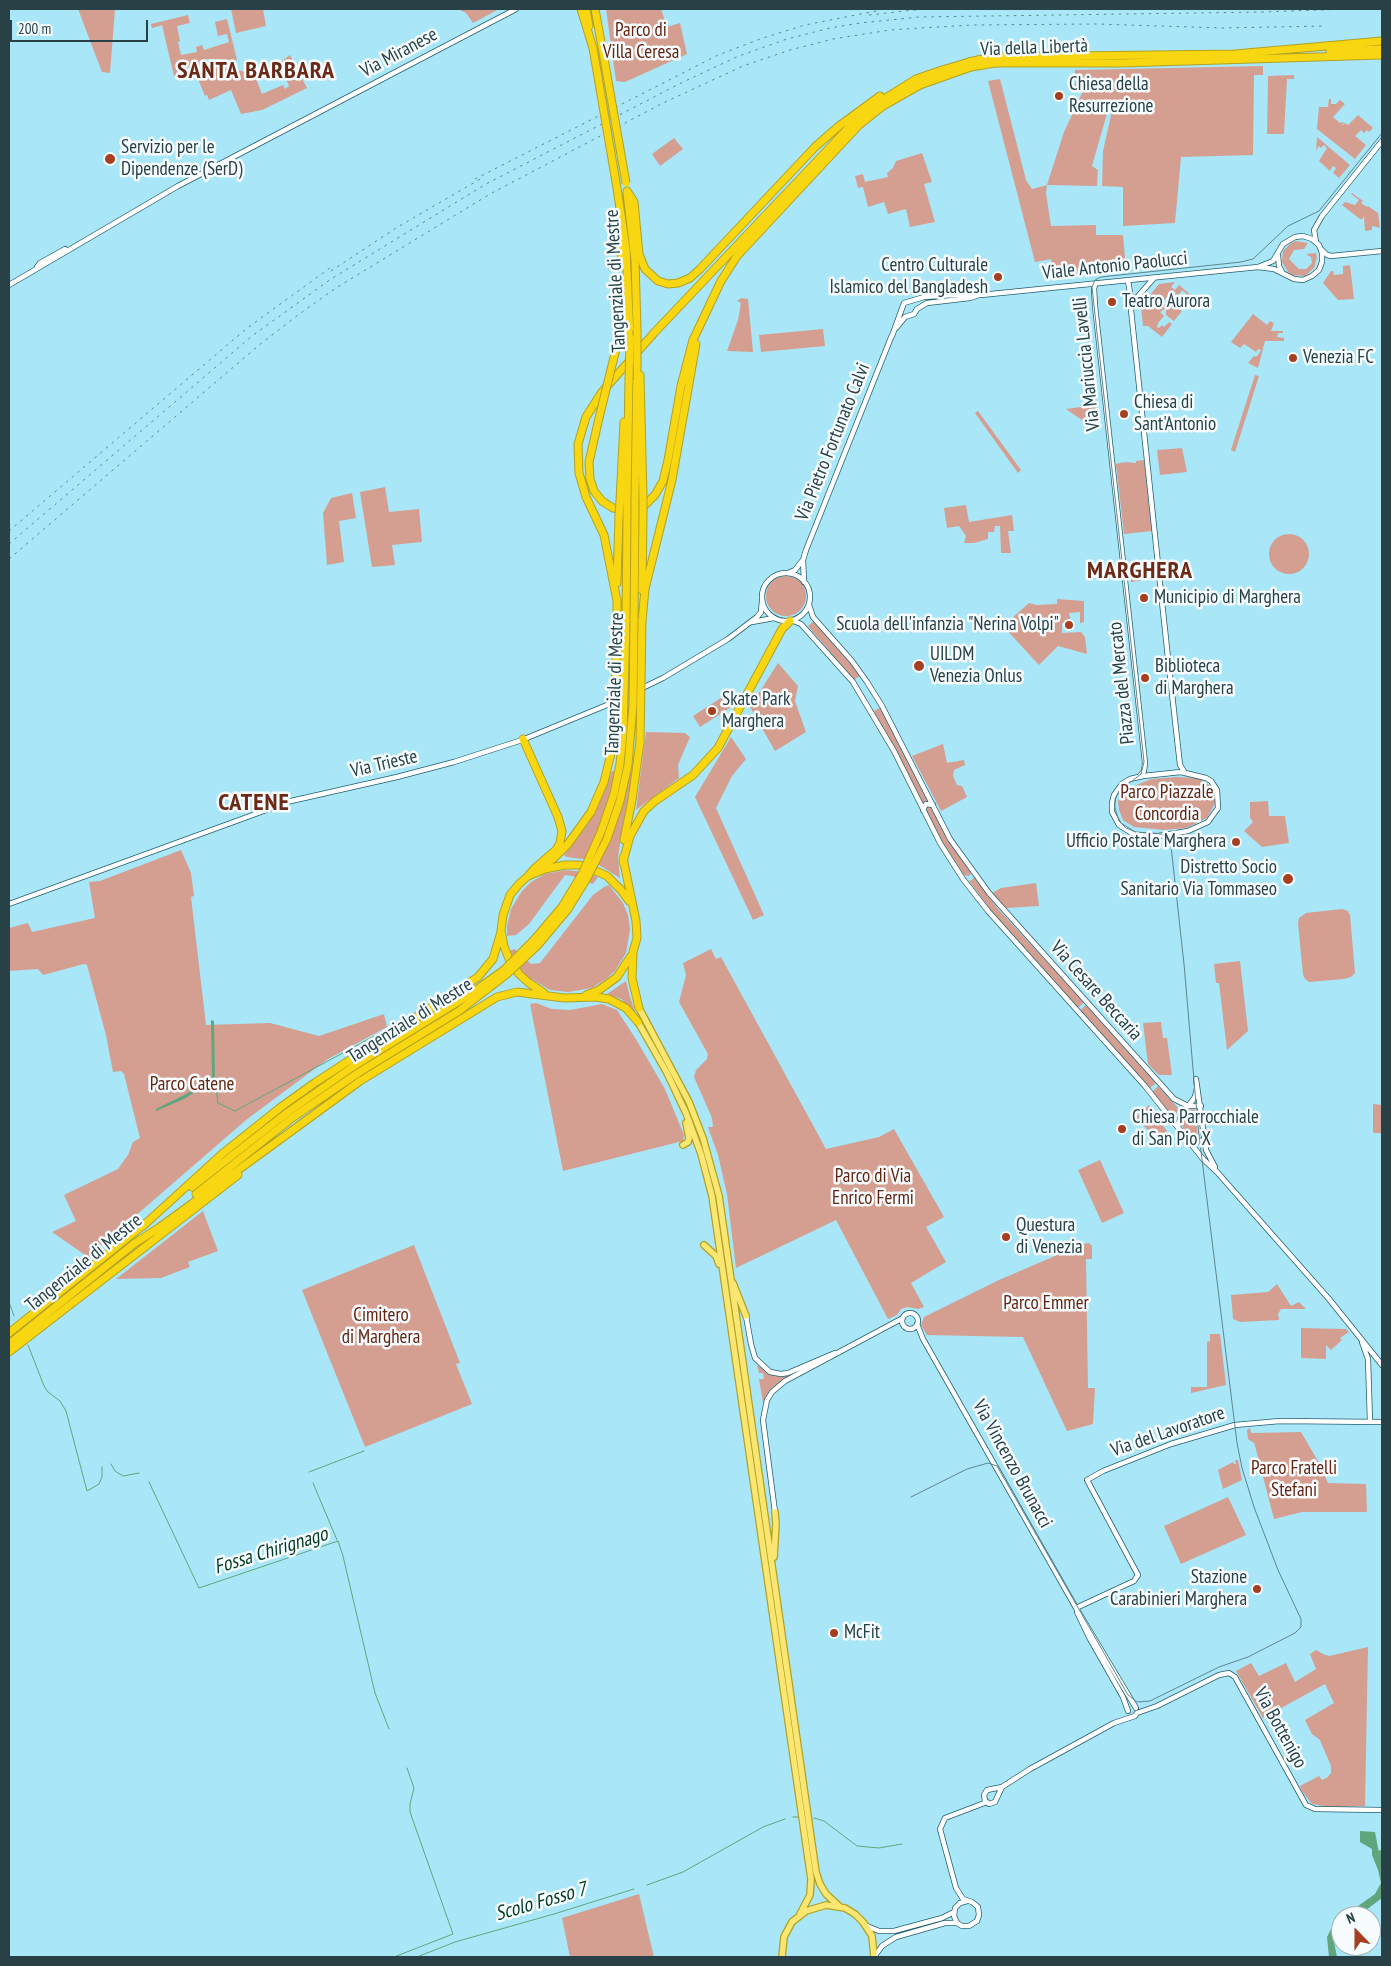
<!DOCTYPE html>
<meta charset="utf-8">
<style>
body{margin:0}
#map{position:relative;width:1391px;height:1966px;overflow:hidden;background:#a9e6f7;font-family:"PT Sans Narrow",sans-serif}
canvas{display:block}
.frame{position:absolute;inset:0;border:10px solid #274147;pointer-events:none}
.north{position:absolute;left:1331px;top:1906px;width:50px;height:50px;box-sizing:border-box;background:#f7fdff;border:1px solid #a4b2b5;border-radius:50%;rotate:338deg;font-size:14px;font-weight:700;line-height:20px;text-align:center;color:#274147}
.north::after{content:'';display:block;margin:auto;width:18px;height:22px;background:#a63f20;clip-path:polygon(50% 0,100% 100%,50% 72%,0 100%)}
.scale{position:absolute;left:10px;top:20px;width:138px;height:22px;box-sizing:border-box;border:2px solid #274147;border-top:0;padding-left:6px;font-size:15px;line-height:18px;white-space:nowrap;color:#274147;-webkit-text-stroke:4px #f7fdff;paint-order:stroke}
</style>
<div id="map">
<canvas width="1391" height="1966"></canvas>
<div class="frame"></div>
<div class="north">N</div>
<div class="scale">200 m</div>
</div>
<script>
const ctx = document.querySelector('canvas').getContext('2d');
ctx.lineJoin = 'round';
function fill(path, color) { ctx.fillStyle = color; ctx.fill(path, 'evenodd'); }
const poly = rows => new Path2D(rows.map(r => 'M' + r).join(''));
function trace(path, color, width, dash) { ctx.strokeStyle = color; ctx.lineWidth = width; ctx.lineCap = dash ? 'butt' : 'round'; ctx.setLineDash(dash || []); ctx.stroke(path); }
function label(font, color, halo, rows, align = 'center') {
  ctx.font = font + ' "PT Sans Narrow",sans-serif'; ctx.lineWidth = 5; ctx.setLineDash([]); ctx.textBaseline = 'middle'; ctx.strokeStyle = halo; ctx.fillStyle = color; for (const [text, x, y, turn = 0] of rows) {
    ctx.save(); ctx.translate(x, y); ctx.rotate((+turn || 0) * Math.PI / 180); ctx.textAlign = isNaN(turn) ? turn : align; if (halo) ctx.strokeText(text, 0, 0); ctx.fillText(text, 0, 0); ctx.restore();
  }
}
fill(poly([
 [78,9,115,9,110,73,102,72],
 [231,9,263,9,266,26,236,33],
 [458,9,499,9,473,23,466,13],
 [606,9,661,9,667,27,680,23,687,54,625,82,616,81],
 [188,15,190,23,177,26,180,41,178,42,181,55,197,52,196,47,202,45,204,50,229,42,227,34,218,36,215,22,227,19,237,60,231,61,218,59,206,59,196,63,174,76,162,25,152,28,151,24],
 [290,55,307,88,262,110,241,114,231,90,209,100,207,95,205,96,194,69,211,64,246,72,253,71,262,94,283,85,285,89,289,86,279,63],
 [1263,66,1263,75,1254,75,1253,155,1181,157,1175,223,1123,226,1123,187,1102,186,1103,151,1112,111,1108,110,1092,166,1098,170,1097,186,1047,185,1046,193,1051,226,1096,225,1096,235,1123,235,1126,269,1053,277,1051,259,1035,262,988,81,1000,79,1026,180,1032,189,1047,185,1064,132,1084,89,1075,86,1075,83,1079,80,1078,77,1075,77,1075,70],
 [1294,75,1294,79,1287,79,1284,134,1267,134,1268,76],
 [1329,99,1331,99,1331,104,1336,104,1340,100,1345,104,1333,117,1340,123,1344,122,1342,126,1345,123,1348,125,1358,115,1373,128,1369,132,1367,130,1364,133,1361,130,1355,136,1366,145,1355,159,1317,129,1319,107,1328,107],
 [1317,137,1350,165,1339,178,1333,173,1336,168,1333,166,1330,171,1319,161,1327,148,1324,145,1321,148,1319,146,1316,150],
 [674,138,683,149,660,166,652,154],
 [922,153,932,182,924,184,935,222,910,227,906,209,888,214,884,202,868,207,863,187,858,188,855,176,863,174,865,182,888,177,887,173,893,168,896,161],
 [1352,193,1363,201,1361,203,1367,207,1368,206,1378,213,1380,228,1372,226,1372,230,1365,231,1364,217,1366,216,1363,217,1363,219,1360,219,1342,205,1345,202,1355,205,1359,200,1351,194],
 [1296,241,1308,243,1304,249,1294,250,1289,259,1299,269,1306,269,1312,263,1311,257,1306,254,1316,253,1317,257,1314,268,1305,276,1292,275,1288,272,1282,262,1283,251,1291,243],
 [1350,265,1354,299,1338,300,1323,283,1331,271,1333,271,1334,275,1343,274,1343,266],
 [1175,282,1171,287,1175,290,1179,285,1193,297,1184,309,1181,307,1188,295,1182,290,1174,302,1172,300,1176,293,1173,290,1161,304,1163,307,1167,302,1169,304,1171,303,1182,311,1174,321,1166,315,1166,308,1160,312,1164,316,1158,323,1157,327,1159,328,1162,325,1164,327,1169,322,1172,324,1162,337,1148,326,1143,326,1141,306,1159,284],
 [741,298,748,299,753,352,727,351,738,320,741,303,737,301],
 [1253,314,1267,325,1270,321,1274,323,1271,331,1283,331,1283,333,1278,333,1277,337,1284,338,1284,341,1265,341,1258,368,1248,363,1254,356,1256,357,1258,355,1261,350,1258,349,1256,352,1244,344,1240,348,1231,342],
 [823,329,825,346,761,352,759,335],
 [1255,375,1259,376,1235,452,1231,450],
 [1095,405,1097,426,1095,429,1066,409],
 [978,411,1021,470,1018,473,975,413],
 [1182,448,1187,472,1160,475,1157,450],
 [1144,460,1152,531,1124,534,1116,464,1124,462,1125,464,1125,462,1136,463,1136,461],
 [385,487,389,512,419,509,422,542,392,545,395,565,372,567,360,492],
 [352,493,356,518,339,521,344,562,327,565,323,513,331,498],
 [966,505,969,522,1012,515,1014,531,1008,531,1011,553,1001,553,1000,526,995,526,994,532,988,532,988,539,974,543,964,543,966,536,959,526,947,528,944,508],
 '1269 554a20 20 0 1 1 40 0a20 20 0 1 1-40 0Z',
 [1152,566,1154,580,1146,580,1142,578,1139,581,1131,582,1130,568],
 '766 596a20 20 0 1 1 40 0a20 20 0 1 1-40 0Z',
 [1057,599,1084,601,1084,622,1080,623,1080,612,1069,613,1071,622,1062,623,1062,633,1081,632,1085,637,1087,654,1058,646,1039,665,1003,626,1029,603,1036,605,1057,604],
 [814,621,857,671,861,675,854,680,808,626],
 [778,663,798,686,795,701,806,732,775,751,750,707],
 [724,696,731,707,700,727,693,716],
 [881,707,928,800,922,804,874,711],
 [646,732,685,733,690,737,678,765,679,778,636,810],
 [731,737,746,759,732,776,716,808,764,915,753,920,695,797],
 [943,744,947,763,964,760,965,765,954,770,953,776,957,785,962,786,967,797,941,811,912,756],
 [612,771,632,774,620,844,618,857,620,878,591,860,566,857,564,855,589,823,601,799],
 [1176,777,1199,778,1212,787,1215,795,1215,803,1207,818,1186,828,1164,830,1134,827,1123,820,1119,810,1118,801,1125,790,1151,779],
 [1268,801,1269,816,1285,816,1289,843,1262,847,1244,831,1253,822,1250,818,1250,802],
 [927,805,931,806,956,851,971,873,969,876,964,875,936,832,925,808],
 [181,850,191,873,194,896,191,897,206,1025,270,1023,319,1036,384,1014,387,1027,328,1059,246,1120,88,1257,52,1232,76,1221,64,1195,118,1169,128,1155,133,1142,140,1138,124,1074,121,1071,113,1072,106,1035,87,965,84,964,43,975,38,969,9,971,9,928,28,923,32,932,95,918,89,882,100,881],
 [566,870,585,872,598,877,593,884,572,876,565,875,529,924,516,935,507,936,507,926,511,909,522,891,531,882,545,874],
 [974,877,998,909,1084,1002,1077,1009,992,912,969,881,972,880],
 [1036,883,1039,906,1006,908,992,893,1001,888],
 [609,885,623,903,628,915,630,929,626,953,615,971,606,979,592,988,568,992,550,990,528,977,519,967,510,951,514,949,517,951,531,964,540,963,593,895,604,887],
 [1342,909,1348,911,1350,915,1355,973,1351,977,1344,979,1309,982,1305,979,1303,974,1298,923,1299,918,1306,913],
 [711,949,716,959,721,957,826,1149,879,1137,894,1129,944,1217,926,1227,946,1262,911,1283,924,1307,918,1309,907,1307,901,1309,897,1315,888,1319,836,1220,736,1268,727,1194,718,1155,708,1127,713,1127,712,1118,694,1077,696,1070,707,1059,708,1054,679,1002,686,975,683,963],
 [1240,961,1248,1031,1227,1050,1219,983,1216,983,1214,964],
 [626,981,630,997,635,1011,621,999,607,994],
 [536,1003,552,1009,570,1010,602,1004,617,1010,637,1041,665,1089,684,1135,683,1141,563,1171,530,1004],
 [1086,1005,1156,1083,1149,1089,1079,1011],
 [1161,1022,1163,1038,1167,1038,1172,1075,1159,1075,1148,1064,1143,1023],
 [1158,1086,1179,1109,1174,1117,1152,1092],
 [1373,1104,1382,1105,1382,1133,1373,1133],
 [1149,1105,1167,1131,1157,1138,1135,1118],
 [1191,1109,1195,1110,1198,1140,1193,1140,1189,1138,1182,1126,1184,1117],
 [1100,1160,1124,1213,1102,1223,1078,1170],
 [203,1211,218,1251,188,1262,190,1267,161,1278,116,1279],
 [1089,1243,1092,1246,1092,1259,1086,1259,1088,1388,1095,1388,1093,1424,1067,1431,1023,1337,927,1335,921,1325,924,1317,999,1280,1083,1244],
 [414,1245,460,1363,456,1364,472,1404,365,1447,302,1290],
 [1277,1284,1291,1306,1299,1302,1306,1309,1281,1309,1278,1314,1279,1320,1240,1322,1233,1319,1231,1295,1268,1292],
 [1301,1328,1346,1329,1349,1332,1340,1338,1342,1340,1331,1350,1326,1345,1326,1359,1301,1358],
 [1210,1334,1220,1334,1226,1385,1191,1393,1191,1387,1207,1387,1207,1342,1210,1341],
 [757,1365,773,1375,789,1376,773,1388,763,1403,759,1379,764,1379,763,1373,759,1373],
 [1250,1428,1251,1433,1301,1432,1319,1463,1328,1483,1366,1484,1367,1512,1302,1512,1274,1519,1253,1438,1254,1443,1248,1439,1247,1430],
 [1235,1460,1238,1460,1242,1480,1223,1489,1218,1470,1233,1462,1234,1464,1236,1464],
 [1228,1497,1246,1535,1181,1564,1164,1526],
 [1368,1647,1365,1806,1329,1807,1312,1804,1302,1791,1300,1786,1319,1776,1322,1780,1328,1777,1331,1773,1331,1766,1320,1740,1312,1734,1305,1720,1334,1703,1325,1684,1263,1718,1236,1671,1251,1663,1259,1676,1286,1663,1295,1682,1316,1669,1310,1654,1316,1650,1323,1654,1329,1656],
 [639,1894,654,1957,570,1957,562,1918]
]), '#d49f90');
fill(poly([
 [211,1020,214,1021,215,1080,184,1099,156,1111,156,1109,188,1093,212,1077],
 [1360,1831,1375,1832,1378,1848,1379,1851,1381,1850,1382,1898,1358,1916,1344,1916,1375,1894,1381,1883,1378,1870,1372,1855,1372,1849,1360,1842],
 [1341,1918,1341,1928,1335,1937,1334,1942,1337,1957,1329,1957,1327,1937,1333,1925]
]), '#61a57d');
trace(poly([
 [215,1080,218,1103,235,1111,389,1028],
 [9,1302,14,1316],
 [28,1345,44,1386,48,1392,60,1401,66,1411,87,1491,99,1484,102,1477,102,1467],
 [111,1464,115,1471,123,1476,139,1473],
 [309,1472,364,1451],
 [149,1482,199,1588,338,1541,343,1556,375,1693,389,1729],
 [313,1483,337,1540],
 [793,1817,798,1817],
 [814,1818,824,1821,857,1846,879,1848,902,1844],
 [647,1885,683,1872,763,1827,785,1819],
 [394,1957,453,1934,410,1812,410,1804,414,1788,407,1768],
 [417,1957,455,1942,554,1914,634,1889]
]), '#61a57d', 1);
const tertiary = poly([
 [1316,242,1314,230,1322,216,1382,141],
 [1321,249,1327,255,1331,256,1382,251],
 [1278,256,1279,266,1282,272],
 [37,267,40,263,65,249],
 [1154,278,1133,302,1131,310,1168,658,1180,765,1185,773],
 [1128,281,1132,304],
 [1096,283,1094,288,1095,306,1145,763,1144,771,1140,776],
 [9,285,178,186,516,9],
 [896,328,905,317,914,314,917,309,927,303,970,298,979,295],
 [892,336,904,303,924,297,969,294,981,295,1258,267,1274,269,1294,279,1303,280,1312,276,1319,270,1322,262,1322,253,1319,245,1312,239,1303,236,1295,237,1283,244,1273,261,1258,267],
 [788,573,795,570,802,561],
 '762 597a24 24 0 1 1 48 0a24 24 0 1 1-48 0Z',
 [804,582,803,560,806,550,892,335],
 [809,605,813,617,852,661,867,682,882,706,950,839,989,893,1174,1099,1188,1106,1201,1106],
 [791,620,801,624,853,682,894,751,940,843,963,879,988,911,1145,1086,1203,1159,1217,1172,1329,1299,1382,1365],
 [752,622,774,618],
 [1181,772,1206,778,1211,781,1217,790,1218,808,1208,822,1188,831,1158,836,1135,835,1119,825,1112,812,1112,803,1114,795,1122,784,1130,779,1143,776,1181,772],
 [923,810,926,804,933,805],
 [9,904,291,801,397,777,454,762,522,740,607,705,663,678,728,639,757,617,761,612,762,601],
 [1196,1079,1206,1150,1215,1167],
 [1178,1127,1181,1115,1195,1097,1197,1088],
 [1189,1140,1195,1142,1205,1140],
 '902 1321a8 8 0 1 1 16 0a8 8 0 1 1-16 0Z',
 [746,1316,751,1344,755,1358,770,1372,781,1374,788,1373,835,1353],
 [917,1324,923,1339,1076,1608,1136,1708],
 [1362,1342,1368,1359,1370,1422],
 [775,1512,763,1420,767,1400,772,1392,785,1381,903,1318],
 [1076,1608,1134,1581,1138,1575,1087,1480,1103,1471,1171,1444,1235,1425,1280,1421,1382,1422],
 [1077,1612,1090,1639,1123,1697,1128,1711],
 [1002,1787,995,1802,989,1804,985,1801,984,1795,987,1790,1002,1787,1030,1769,1114,1723,1135,1716,1137,1713,1157,1706,1219,1675,1229,1673,1235,1677,1306,1805,1315,1809,1382,1810],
 [957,1923,954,1916,955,1908,960,1903,967,1901],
 [867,1926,879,1931,894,1931,942,1918,954,1912],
 [874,1957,882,1946,896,1937,945,1923,957,1923,962,1926,969,1926,977,1921,979,1915,978,1907,972,1902,963,1899,956,1888,940,1829,945,1818,987,1802]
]);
const primary = poly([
 [639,1008,689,1102,703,1138,719,1196,816,1872,820,1884,826,1894,840,1907],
 [638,1022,667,1073,686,1113,701,1154,712,1196,811,1879,810,1895,800,1914],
 [683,1145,688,1142,689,1138,686,1123],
 [704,1245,716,1256,719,1264],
 [733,1283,746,1316],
 [774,1557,776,1523,775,1512],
 [782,1957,784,1937,792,1922,806,1911,826,1905,845,1908,855,1914,863,1922,872,1936,874,1957]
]);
const motorway = poly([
 [581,9,593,48],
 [586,9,589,26],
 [595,9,602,47],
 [1330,51,1382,49],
 [617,188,626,249,630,338],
 [627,191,634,202,639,254,645,269,658,281,668,284,678,283,690,278,700,269,815,147,839,126,880,96],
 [627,193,635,260,637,330],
 [619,227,622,266],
 [617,345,622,319,624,297],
 [640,375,643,497],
 [599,418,589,462,590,479,594,491,602,501,613,508,629,510,642,508,655,495,663,481,668,460,681,386,693,340,721,281,737,256,859,125,883,106,920,85,971,67,995,63,1122,63,1382,55],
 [635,498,637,365],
 [627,500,629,380],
 [620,501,624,422],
 [617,583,619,516],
 [642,590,643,512],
 [617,601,604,535,586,497,579,473,578,444,586,417,602,392,654,333,854,122,884,99,916,79,939,71,969,62,991,57,1235,54,1382,41],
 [617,621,617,599],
 [626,621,627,515],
 [634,621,635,514],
 [642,621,645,589,672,480,696,344],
 [523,739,558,817,562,831,560,843,556,850,534,869,529,875],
 [624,840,632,800,640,742],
 [623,858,636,921,637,938,633,952,632,978,639,1008],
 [623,862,630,836,644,811,655,801,693,775,718,748,782,629,790,621],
 [542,867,553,859,568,844,591,812,604,782,614,741],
 [544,993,529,983,519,974,509,959,504,946,501,931,503,915,510,895,519,884,528,876,545,869,565,865,580,865,594,870,607,876,621,890,629,901],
 [586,995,599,990,617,977,631,956],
 [192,1187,288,1112,354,1066],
 [196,1194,292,1118,358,1073],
 [143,1226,222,1154,281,1107,316,1082,478,977,493,959,501,932],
 [132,1245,160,1227,360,1081,497,997,517,992,564,998,596,997,609,999,626,1008,638,1022],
 [9,1333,146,1223],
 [9,1344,135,1243],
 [9,1352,238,1175]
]);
trace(tertiary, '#225f6e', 6);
trace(primary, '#b0a225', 8);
trace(motorway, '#b0a225', 9);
trace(tertiary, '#fff', 4.5);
trace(primary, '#fbe671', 5.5);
trace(motorway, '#f9d612', 7);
trace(poly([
 [911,1497,967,1469,988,1463,997,1466,1128,1695,1137,1702,1150,1701,1219,1667,1248,1657,1295,1633,1301,1627,1301,1619,1278,1570,1254,1507,1242,1468,1237,1443,1198,1127,1184,964,1171,846,1167,838,1161,834,1136,832,1126,828,1119,821,1115,808,1115,799,1119,791,1141,774,1144,762,1092,287,1095,280,1101,277,1241,262,1253,259,1288,226,1319,211,1382,133]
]), '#5d8690', 1);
trace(poly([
 [869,15,924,9],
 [475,179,718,55,763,38,805,25,876,11],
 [331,271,396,228,482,178],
 [9,531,246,329,334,265],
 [9,544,252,336,331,279,486,184,683,82,739,56,787,39,830,28,860,23,919,17,1263,12,1348,9],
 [9,559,258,346,298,315,336,288,490,194,663,103,743,66,790,50,833,39,890,30,920,28,973,25,1097,24,1222,28,1325,26]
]), '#5d8690', 1, [2.5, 5]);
const motorwayBridge = poly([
 [602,47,626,183],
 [593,48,617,188],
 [637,365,637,330],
 [629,380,630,338],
 [599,418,617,345],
 [643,497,643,512],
 [635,514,635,498],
 [627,515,627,500],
 [619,516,620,501],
 [614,741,617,621],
 [640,742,642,621],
 [354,1066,469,995,504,970,534,940,562,907,582,874,601,832,614,794,620,764,623,733,626,621],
 [358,1073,459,1011,507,974,537,946,568,909,586,880,607,839,620,801,628,765,633,705,634,621]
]);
trace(motorwayBridge, '#b0a225', 9, []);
trace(motorwayBridge, '#f9d612', 7);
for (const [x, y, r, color] of [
 [1059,96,5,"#a63f20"],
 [110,159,6,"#a63f20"],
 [998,277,5,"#a63f20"],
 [1112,302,5,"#a63f20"],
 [1293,358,5,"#a63f20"],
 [1124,414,5,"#a63f20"],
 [1144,598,5,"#a63f20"],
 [1069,625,5,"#a63f20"],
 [919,666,6,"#a63f20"],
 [1145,678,5,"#a63f20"],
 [712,711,5,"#a63f20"],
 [1236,842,5,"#a63f20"],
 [1288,879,6,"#a63f20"],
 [1122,1129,5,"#a63f20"],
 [1006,1237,5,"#a63f20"],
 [1257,1589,5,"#a63f20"],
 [834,1633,5,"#a63f20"]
]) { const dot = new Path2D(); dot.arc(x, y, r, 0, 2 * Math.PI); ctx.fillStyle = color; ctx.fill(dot); trace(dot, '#f7fdff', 2); }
label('19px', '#642411', '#f7fdff', [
 ["Parco di",641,31],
 ["Villa Ceresa",641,53],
 ["Parco Piazzale",1167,793],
 ["Concordia",1167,815],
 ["Parco Catene",192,1085],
 ["Parco di Via",873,1177],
 ["Enrico Fermi",873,1199],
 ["Parco Emmer",1046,1304],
 ["Cimitero",381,1316],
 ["di Marghera",381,1338],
 ["Parco Fratelli",1294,1469],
 ["Stefani",1294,1491]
]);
label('19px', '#274147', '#f7fdff', [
 ["Via della Libertà",1034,48,-2],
 ["Via Miranese",399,53,-28],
 ["Viale Antonio Paolucci",1115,266,-6],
 ["Tangenziale di Mestre",616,281,-93],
 ["Via Mariuccia Lavelli",1087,364,-96],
 ["Via Pietro Fortunato Calvi",833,442,-68],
 ["Piazza del Mercato",1122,683,-96],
 ["Tangenziale di Mestre",615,684,-88],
 ["Via Trieste",384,764,-13],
 ["Via Cesare Beccaria",1096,991,48],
 ["Tangenziale di Mestre",410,1021,-32],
 ["Tangenziale di Mestre",84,1263,-39],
 ["Via del Lavoratore",1168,1432,-19],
 ["Via Vincenzo Brunacci",1012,1464,61],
 ["Via Bottenigo",1280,1728,61]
]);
label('19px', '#274147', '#f7fdff', [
 ["Chiesa della",1069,85],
 ["Resurrezione",1069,107],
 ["Servizio per le",121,148],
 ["Dipendenze (SerD)",121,170],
 ["Centro Culturale",988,266,"right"],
 ["Islamico del Bangladesh",988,288,"right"],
 ["Teatro Aurora",1122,302],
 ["Venezia FC",1303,358],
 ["Chiesa di",1134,403],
 ["Sant'Antonio",1134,425],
 ["Municipio di Marghera",1154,598],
 ["Scuola dell'infanzia \"Nerina Volpi\"",1059,625,"right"],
 ["UILDM",930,655],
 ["Venezia Onlus",930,677],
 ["Biblioteca",1155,667],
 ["di Marghera",1155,689],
 ["Skate Park",722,700],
 ["Marghera",722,722],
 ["Ufficio Postale Marghera",1226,842,"right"],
 ["Distretto Socio",1277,868,"right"],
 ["Sanitario Via Tommaseo",1277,890,"right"],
 ["Chiesa Parrocchiale",1132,1118],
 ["di San Pio X",1132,1140],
 ["Questura",1016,1226],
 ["di Venezia",1016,1248],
 ["Stazione",1247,1578,"right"],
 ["Carabinieri Marghera",1247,1600,"right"],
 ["McFit",844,1633]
], 'left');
label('italic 20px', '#003a20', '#f7fdff', [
 ["Fossa Chirignago",271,1551,-17],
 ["Scolo Fosso 7",541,1902,-16]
]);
ctx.letterSpacing = '1px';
label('bold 24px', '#6c2916', '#f7fdff', [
 ["SANTA BARBARA",256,71],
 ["MARGHERA",1140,571],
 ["CATENE",254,803]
]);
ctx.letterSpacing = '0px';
</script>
